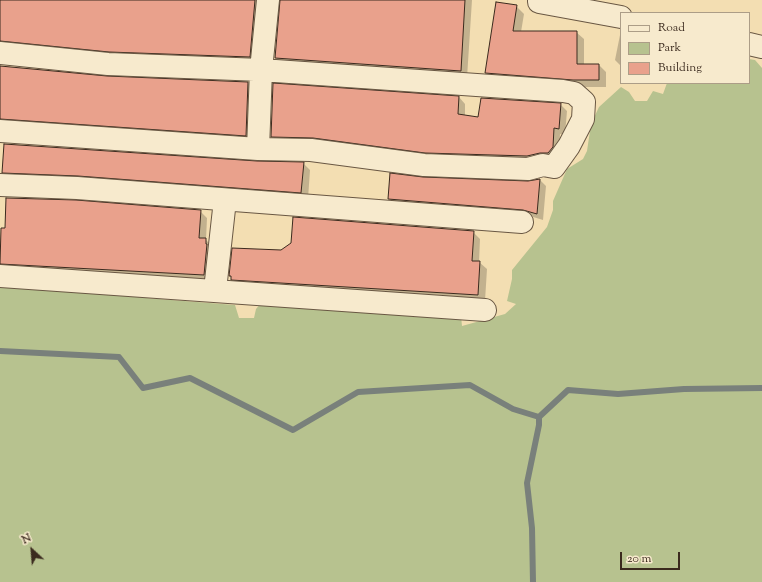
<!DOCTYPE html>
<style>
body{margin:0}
#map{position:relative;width:762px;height:582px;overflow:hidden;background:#f3deb2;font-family:"Sorts Mill Goudy",serif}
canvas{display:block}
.legend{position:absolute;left:620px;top:12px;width:130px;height:72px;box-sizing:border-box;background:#f7eacd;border:1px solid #ac9d87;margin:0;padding:5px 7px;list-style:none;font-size:12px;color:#3b2a1e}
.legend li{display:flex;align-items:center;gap:8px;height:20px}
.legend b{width:20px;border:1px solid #ac9d87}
.north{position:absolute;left:12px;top:530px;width:40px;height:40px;-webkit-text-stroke:3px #f7eacd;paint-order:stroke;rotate:334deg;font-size:11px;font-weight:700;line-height:16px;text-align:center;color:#3b2a1e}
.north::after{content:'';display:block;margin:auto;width:14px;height:18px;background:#3b2a1e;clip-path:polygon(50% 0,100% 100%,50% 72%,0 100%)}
.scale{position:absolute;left:620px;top:552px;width:60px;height:18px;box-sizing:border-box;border:2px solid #3b2a1e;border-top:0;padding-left:5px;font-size:12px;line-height:14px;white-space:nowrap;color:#3b2a1e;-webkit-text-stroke:3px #f7eacd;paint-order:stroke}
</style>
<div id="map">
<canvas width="762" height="582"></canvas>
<ul class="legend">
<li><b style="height:5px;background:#f7eacd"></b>Road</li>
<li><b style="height:11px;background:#b7c28f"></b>Park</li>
<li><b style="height:11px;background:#e9a18c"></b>Building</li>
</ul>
<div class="north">N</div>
<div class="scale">20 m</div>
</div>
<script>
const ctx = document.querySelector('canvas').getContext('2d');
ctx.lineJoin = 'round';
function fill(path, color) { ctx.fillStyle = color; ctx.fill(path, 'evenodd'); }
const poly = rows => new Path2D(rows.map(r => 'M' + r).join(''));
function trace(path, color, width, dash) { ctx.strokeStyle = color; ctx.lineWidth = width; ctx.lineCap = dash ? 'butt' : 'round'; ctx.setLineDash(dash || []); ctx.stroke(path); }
fill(poly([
 [749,59,755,60,762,68,762,582,0,582,0,284,70,288,146,298,235,305,239,318,254,318,256,309,262,302,461,316,462,326,505,314,516,304,507,301,512,279,512,270,547,227,553,210,553,201,567,169,583,159,587,151,591,124,599,107,621,87,629,92,635,101,647,101,653,91,663,94,667,83,749,83]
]), '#b7c28f');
fill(poly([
 [0,0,258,0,256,64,0,50],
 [281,0,472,0,467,78,283,65,276,58],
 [516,6,524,14,521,32,576,32,584,39,584,65,599,65,606,72,606,87,585,87,493,80,486,73],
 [621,30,621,66,615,60],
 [0,67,107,77,248,83,254,90,252,142,0,125],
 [459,97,465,104,465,116,479,118,560,104,567,111,565,135,560,134,559,154,534,163,279,143,272,136],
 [257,162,303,163,310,170,308,199,9,179,3,172],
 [423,178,528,182,540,180,546,186,543,220,530,216,396,206,389,199],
 [200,211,207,218,206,240,212,246,210,281,7,270,0,263],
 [473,232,480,239,479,262,487,269,485,301,239,286,230,276,281,251]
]), '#0003');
trace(poly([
 [0,351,119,357,143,388,190,378,293,430,358,392,470,385,513,409,539,417,568,390,618,394,684,389,762,388],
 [533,582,532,528,527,483,539,425,539,417]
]), '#79807b', 6);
const building = poly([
 [0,0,255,0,250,57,109,52,0,41,0,0],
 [280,0,465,0,461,71,275,58,280,0],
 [496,2,517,5,513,31,577,31,577,64,599,64,599,80,573,80,485,73,496,2],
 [0,66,107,76,248,82,246,136,0,119,0,66],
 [273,83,459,96,458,114,478,117,481,98,561,103,559,129,554,128,553,147,548,153,540,153,527,156,425,153,313,138,271,137,273,83],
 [4,144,257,161,304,162,301,193,78,176,2,173,4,144],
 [390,173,423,177,528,181,540,179,537,214,523,210,388,199,390,173],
 [6,198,76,200,201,210,199,238,206,238,206,244,207,244,204,275,0,264,1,228,5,228,6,198],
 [293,217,474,231,472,261,480,261,478,295,231,280,231,276,229,276,232,248,281,250,291,243,293,217]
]);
fill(building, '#e9a18c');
trace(building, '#3b2a1e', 1);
const minor = poly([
 [539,0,539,2,621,17],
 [749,44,762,47],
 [0,53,108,64,261,70,563,91,574,93,584,102,583,119,569,146,554,167,543,165,528,169,424,165,311,150,258,149,0,131],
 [258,149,261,70,268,0],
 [0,185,77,188,522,222],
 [0,276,485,310],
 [215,290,225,200]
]);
trace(minor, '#695743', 24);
trace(minor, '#f7eacd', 22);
</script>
